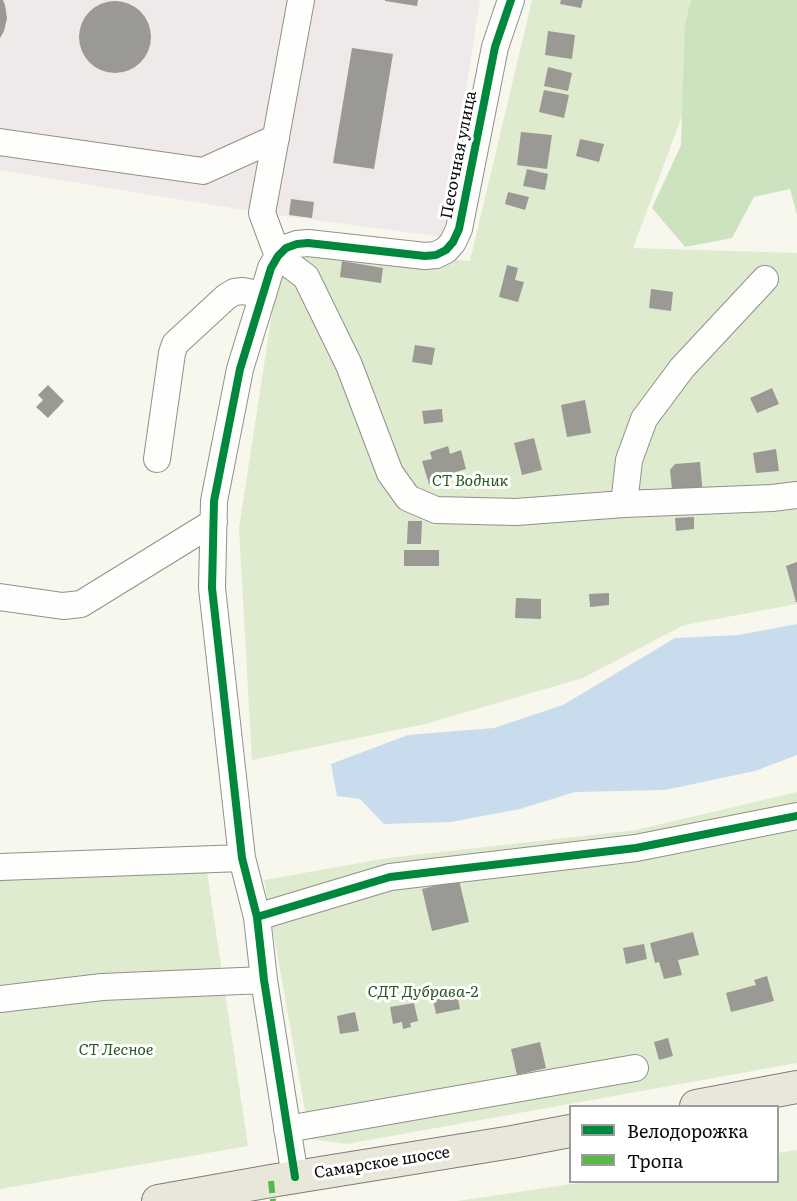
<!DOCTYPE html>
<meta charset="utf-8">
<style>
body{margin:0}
#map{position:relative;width:797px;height:1201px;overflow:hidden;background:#f8f7ed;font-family:Literata,serif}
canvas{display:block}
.legend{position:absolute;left:569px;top:1105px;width:210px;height:78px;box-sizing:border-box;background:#fff;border:2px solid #9d9d9d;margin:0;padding:8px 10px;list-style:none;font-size:18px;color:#090909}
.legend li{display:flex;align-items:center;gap:12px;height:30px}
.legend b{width:30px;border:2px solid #9d9d9d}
</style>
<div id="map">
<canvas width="797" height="1201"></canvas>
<ul class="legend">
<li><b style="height:8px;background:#00873e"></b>Велодорожка</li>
<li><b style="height:8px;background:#58b947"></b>Тропа</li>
</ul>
</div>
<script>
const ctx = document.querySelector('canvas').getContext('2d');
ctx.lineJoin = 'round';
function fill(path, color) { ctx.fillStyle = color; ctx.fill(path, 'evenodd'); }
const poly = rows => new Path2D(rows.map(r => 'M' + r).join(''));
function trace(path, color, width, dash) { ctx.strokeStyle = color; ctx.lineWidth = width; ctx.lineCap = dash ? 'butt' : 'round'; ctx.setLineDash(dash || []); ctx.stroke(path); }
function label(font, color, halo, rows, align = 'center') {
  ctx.font = font + ' Literata,serif'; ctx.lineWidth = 6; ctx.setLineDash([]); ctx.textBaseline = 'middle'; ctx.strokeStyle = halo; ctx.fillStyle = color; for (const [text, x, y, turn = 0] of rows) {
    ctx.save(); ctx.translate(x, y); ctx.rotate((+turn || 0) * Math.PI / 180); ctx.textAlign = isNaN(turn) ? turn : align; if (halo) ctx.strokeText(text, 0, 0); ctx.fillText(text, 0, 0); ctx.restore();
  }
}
fill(poly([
 [0,0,480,0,443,237,262,213,0,170]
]), '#efe9ea');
fill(poly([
 [532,0,716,0,714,30,633,248,797,253,797,604,684,625,583,678,425,724,252,760,239,528,278,274,313,250,470,261],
 [797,792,797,1063,347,1144,310,1139,264,880,388,858,636,830],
 [206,865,248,1146,0,1189,0,866],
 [797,1150,797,1201,457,1201,586,1182,778,1182,778,1153]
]), '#deebcf');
fill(poly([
 [691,0,797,0,797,215,790,189,754,197,732,238,685,247,652,208,681,145,685,25]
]), '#cde2bf');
fill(poly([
 [797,624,797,755,755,771,665,790,575,792,520,809,451,822,384,824,360,799,337,796,331,764,408,735,494,728,563,705,675,638,739,635]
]), '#c8dced');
fill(poly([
 [0,0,3,0,5,5,7,18,4,31,0,38],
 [385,0,418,0,417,6,385,1],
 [561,0,583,0,581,8,560,4],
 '79 37a36 36 0 1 1 72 0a36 36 0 1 1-72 0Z',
 [548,31,575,35,572,59,545,55],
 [352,48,393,54,374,169,333,163],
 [548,67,572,73,568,91,544,86],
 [544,90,569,95,564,118,539,112],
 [521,132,552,135,547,169,517,165],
 [580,139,604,144,599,162,576,156],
 [527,169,548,174,545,190,523,186],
 [508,192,529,197,525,210,505,204],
 [291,199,314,202,312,218,289,215],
 [342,261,383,268,381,283,340,277],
 [507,265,518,268,515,280,524,282,518,302,499,297],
 [651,289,673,292,671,311,649,308],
 [415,345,435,348,432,365,412,362],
 [48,385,64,401,48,418,36,407,43,400,38,395],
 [772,388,779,404,757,413,750,398],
 [585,400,591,433,567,437,561,405],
 [442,409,443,422,424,424,422,411],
 [534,438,542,470,522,475,514,443],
 [448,446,450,454,461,450,466,469,456,472,457,476,429,484,422,461,432,459,430,452],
 [776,449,779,471,756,473,753,453],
 [700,462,703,496,673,499,670,470,675,464],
 [694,517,694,529,676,531,675,518],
 [408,521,422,521,421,544,407,544],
 [404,550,439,550,439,566,404,566],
 [797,562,797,602,796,602,786,566],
 [609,593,609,605,590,607,589,594],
 [516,598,541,599,541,619,515,618],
 [459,880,469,922,432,931,422,889],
 [693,932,699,955,678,960,682,975,664,979,659,962,655,963,650,943],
 [644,944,647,959,626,964,623,948],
 [767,976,774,1001,731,1012,726,993,756,985,754,980],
 [456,989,460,1009,436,1014,432,994],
 [414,1003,418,1021,410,1023,411,1027,403,1029,402,1022,393,1024,390,1007],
 [355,1012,359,1031,340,1034,337,1016],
 [668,1038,673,1056,659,1060,654,1042],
 [540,1042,546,1068,517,1075,511,1049]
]), '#9a9993');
const minor = poly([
 [301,0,262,213,278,256,306,277,349,365,390,473,408,498,436,510,516,512,624,504,772,498,797,495],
 [0,142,203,171,276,138],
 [157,459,172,353,175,344,226,297,234,292,243,291,263,295],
 [624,504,629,460,644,419,682,368,765,279],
 [0,597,63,606,81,604,214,522],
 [0,867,242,858],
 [257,917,390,877,636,848,797,816],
 [0,999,102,987,264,980],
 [287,1129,635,1068],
 [295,1177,264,980,257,917,242,858,212,588,214,501,240,369,271,268,278,256,286,248,297,244,308,243,425,256,436,255,446,250,453,242,459,229,495,47,511,0]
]);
const major = poly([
 [696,1106,797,1087],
 [158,1201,271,1181,512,1142,570,1131]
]);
trace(minor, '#91908c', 28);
trace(major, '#7e7d79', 34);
trace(minor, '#fefefc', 26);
trace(major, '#e8e7d9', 32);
trace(poly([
 [271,1181,273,1201]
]), '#58b947', 6, [12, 6]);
trace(poly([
 [257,917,390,877,636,848,797,816],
 [295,1177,264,980,257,917,242,858,212,588,214,501,240,369,271,268,278,256,286,248,297,244,308,243,425,256,436,255,446,250,453,242,459,229,495,47,511,0]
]), '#00873e', 8);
label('16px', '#090909', '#fff', [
 ["Песочная улица",459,155,-79],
 ["Самарское шоссе",382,1163,-9]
]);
label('italic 16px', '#275723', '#fff', [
 ["СТ Водник",470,481],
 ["СДТ Дубрава-2",423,992],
 ["СТ Лесное",116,1050]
]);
</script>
